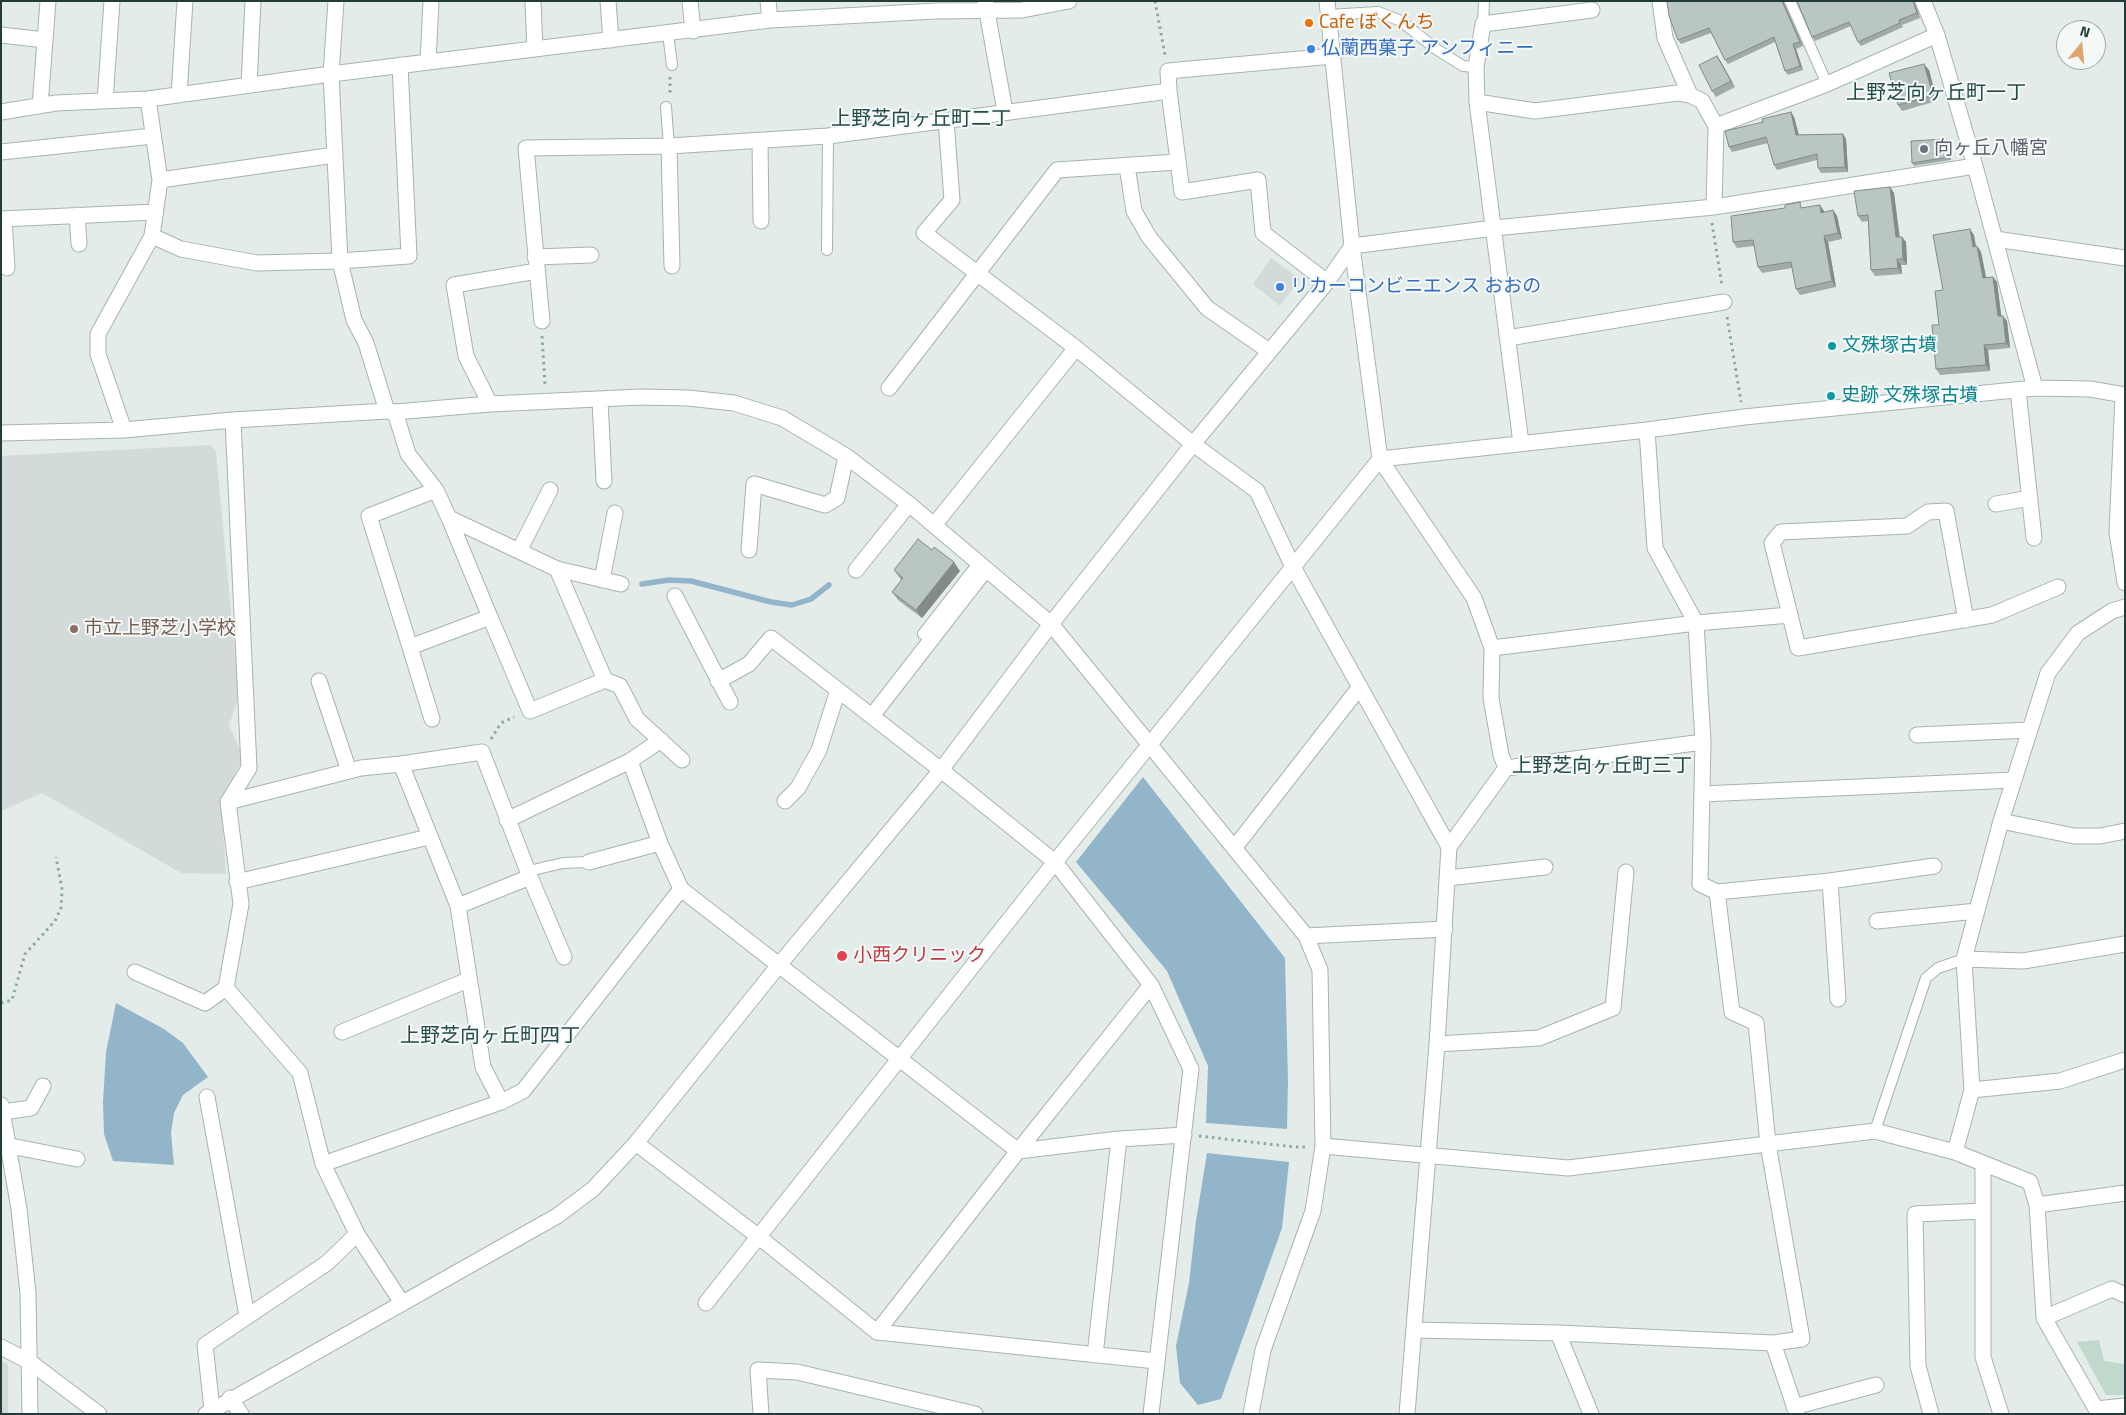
<!DOCTYPE html>
<meta charset="utf-8">
<style>
body{margin:0}
#map{position:relative;width:2126px;height:1415px;overflow:hidden;background:#e4ecea;font-family:"Titillium Web",sans-serif}
canvas{display:block}
.frame{position:absolute;inset:0;border:2px solid #253b3a;pointer-events:none}
.north{position:absolute;left:2056px;top:20px;width:50px;height:50px;box-sizing:border-box;background:#f4f9f7;border:1px solid #a1adab;border-radius:50%;rotate:17deg;font-size:14px;font-weight:700;line-height:20px;text-align:center;color:#253b3a}
.north::after{content:'';display:block;margin:auto;width:18px;height:22px;background:#e2a36c;clip-path:polygon(50% 0,100% 100%,50% 72%,0 100%)}
</style>
<div id="map">
<canvas width="2126" height="1415"></canvas>
<div class="frame"></div>
<div class="north">N</div>
</div>
<script>
const ctx = document.querySelector('canvas').getContext('2d');
ctx.lineJoin = 'round';
function fill(path, color) { ctx.fillStyle = color; ctx.fill(path, 'evenodd'); }
const poly = rows => new Path2D(rows.map(r => 'M' + r).join(''));
function trace(path, color, width, dash) { ctx.strokeStyle = color; ctx.lineWidth = width; ctx.lineCap = dash ? 'butt' : 'round'; ctx.setLineDash(dash || []); ctx.stroke(path); }
function label(font, color, halo, rows, align = 'center') {
  ctx.font = font + ' "Titillium Web","Noto Sans JP",sans-serif'; ctx.lineWidth = 4; ctx.setLineDash([]); ctx.textBaseline = 'middle'; ctx.strokeStyle = halo; ctx.fillStyle = color; for (const [text, x, y, turn = 0] of rows) {
    ctx.save(); ctx.translate(x, y); ctx.rotate((+turn || 0) * Math.PI / 180); ctx.textAlign = isNaN(turn) ? turn : align; if (halo) ctx.strokeText(text, 0, 0); ctx.fillText(text, 0, 0); ctx.restore();
  }
}
fill(poly([
 [1271,258,1300,279,1280,306,1253,284],
 [211,445,216,452,239,697,229,725,243,757,221,804,226,874,181,873,42,793,1,811,1,456],
 [1,1361,8,1364,8,1414,1,1414]
]), '#d2dbd9');
fill(poly([
 [2099,1340,2104,1361,2125,1364,2125,1395,2106,1395,2077,1342]
]), '#bfdacc');
fill(poly([
 [1143,777,1285,958,1288,1082,1287,1129,1206,1123,1208,1066,1167,971,1076,862],
 [116,1003,164,1029,183,1043,208,1077,183,1095,174,1113,171,1133,174,1165,113,1161,104,1134,103,1102,106,1052],
 [1207,1153,1289,1162,1282,1228,1221,1399,1198,1405,1180,1383,1176,1346,1189,1283,1196,1221]
]), '#93b5ca');
trace(poly([
 [642,584,669,580,691,581,771,602,792,605,811,599,829,585]
]), '#93b5ca', 5.5);
const service = poly([
 [1790,1,1827,84],
 [1328,15,1378,12,1401,21,1436,49,1463,66,1476,67],
 [1483,24,1484,2],
 [668,34,672,65],
 [666,107,669,146],
 [827,250,828,136],
 [923,634,979,562],
 [529,871,563,863,589,862],
 [1875,1131,1926,978,1938,968,1964,959]
]);
const minor = poly([
 [533,1,535,49],
 [608,1,611,40],
 [690,1,693,31],
 [768,1,770,20],
 [985,1,1005,111],
 [1660,1,1665,38,1690,95],
 [1923,1,1937,35,1975,166,2035,388],
 [1,35,45,40],
 [428,62,431,1],
 [249,85,253,1],
 [1169,91,1182,192,1258,180,1263,233,1327,282],
 [179,95,185,1],
 [105,101,112,1],
 [1477,102,1535,111,1678,93,1690,95,1702,101,1716,126,1714,207],
 [40,106,48,1],
 [1,112,56,103,148,99,331,74,770,20,936,11,1022,10,1069,1],
 [946,120,952,200,924,233,1076,348,1193,444,1257,491,1293,567,1449,847],
 [1716,126,1827,84,1937,35],
 [760,141,761,221],
 [669,146,672,266],
 [1,152,153,136],
 [1127,166,1134,211,1149,237,1207,308,1269,351],
 [160,180,335,155],
 [77,215,79,244],
 [1,219,156,212],
 [4,219,7,268],
 [152,236,181,249,257,263,340,261,331,74,336,1],
 [1995,239,2125,258],
 [535,257,591,255],
 [542,321,526,148,669,146,828,136,1169,91,1168,71,1333,56],
 [1508,338,1724,302],
 [889,388,1057,170,1177,162],
 [2018,390,2034,538],
 [2123,395,2117,532,2125,583],
 [600,400,604,481],
 [490,404,466,356,454,285,537,271],
 [387,411,366,343,354,320,340,261,409,256,400,65],
 [395,412,408,454,436,490,449,518,557,569,605,680,530,711,490,617,410,647,369,516,436,490],
 [233,420,249,768,228,802,241,904,226,988,300,1073,323,1164,357,1234,402,1303],
 [124,430,98,354,98,334,152,236,160,180,148,99],
 [1647,430,1655,548,1696,623,1703,742,1700,884,1717,892,1830,881,1934,866],
 [1,433,124,430,233,420,387,411,395,412,490,404,641,397,688,398,734,403,782,418,846,456,909,504,1051,624,1306,936,1320,970,1323,1146,1313,1211,1263,1350,1251,1414],
 [1521,443,1477,102,1476,67,1483,24,1592,10],
 [1996,504,2030,498],
 [449,518,490,617],
 [935,524,1076,348],
 [749,550,754,484,825,505,837,498,846,456],
 [519,551,550,490],
 [557,569,621,584],
 [856,570,909,504],
 [602,580,615,513],
 [675,596,730,702],
 [1790,615,1772,543,1781,532,1907,526,1928,512,1946,511,1966,620],
 [410,647,432,719],
 [1492,648,1696,623,1790,615,1798,648,1992,615,2058,587],
 [605,680,620,686,637,719,682,760],
 [319,681,349,771],
 [718,681,749,664,771,638,941,770,1055,862,1151,985,1191,1069,1151,1414],
 [872,716,986,569],
 [1917,735,2030,730],
 [630,761,661,740],
 [401,764,482,752,530,877,458,906],
 [1506,768,1501,755,1491,698,1492,648,1474,598,1380,459,1352,246,1494,228,1714,207,1975,166],
 [1702,794,2014,780],
 [785,801,798,788,819,750,838,690],
 [228,802,361,768,401,764,458,906,483,1067,501,1102],
 [507,820,630,761,660,843,681,889],
 [2001,821,2074,836,2100,836,2125,831],
 [1235,847,1359,688],
 [589,862,660,843],
 [530,877,564,957],
 [1448,878,1545,867],
 [1830,881,1838,999],
 [237,882,429,837],
 [1717,892,1732,1012,1756,1023,1768,1144,1802,1339,1773,1343],
 [1877,921,1977,911],
 [1306,936,1445,929],
 [1964,959,2023,961,2125,944],
 [135,972,205,1003,226,988],
 [342,1032,468,980],
 [1437,1044,1539,1038,1613,1008,1626,872],
 [1972,1090,2060,1081,2125,1060],
 [207,1097,247,1316],
 [3,1112,31,1108,43,1086],
 [636,1143,759,1237,877,1332,1156,1361],
 [1,1144,77,1159],
 [1323,1146,1568,1168,1875,1131,1955,1152,2030,1182,2037,1205,2044,1318,2099,1414],
 [1955,1152,1972,1090,1964,959,2001,821,2048,673,2078,633,2112,611,2125,607],
 [1983,1163,1983,1357,2001,1414],
 [323,1164,501,1102,523,1091,681,889,1018,1151,1119,1139,1184,1135],
 [2037,1205,2125,1193],
 [706,1303,1055,862,1380,459,1647,430,1744,417,2035,388,2090,389,2125,395],
 [2044,1318,2112,1289,2125,1295],
 [1414,1330,1558,1333],
 [877,1332,1018,1151,1151,985],
 [1,1347,30,1362,99,1414],
 [1095,1355,1119,1139],
 [230,1398,241,1414],
 [1794,1407,1876,1385],
 [212,1409,205,1345,327,1263,357,1234],
 [2096,1409,2125,1406],
 [761,1414,758,1370,797,1372,975,1414],
 [1407,1414,1437,1044,1449,847,1506,768,1703,742],
 [1591,1414,1558,1333,1773,1343,1797,1414],
 [1931,1414,1918,1366,1915,1214,1983,1211]
]);
const tertiary = poly([
 [1,1105,19,1209,28,1293,30,1414],
 [206,1414,557,1216,593,1189,636,1143,779,965,941,770,1051,624,1193,444,1327,282,1352,246,1327,1]
]);
trace(service, '#a7b3b2', 12);
trace(minor, '#a7b3b2', 17);
trace(tertiary, '#a7b3b2', 17);
trace(poly([
 [1155,1,1165,55],
 [670,77,670,94],
 [1712,223,1722,286],
 [1727,317,1741,402],
 [542,336,545,384],
 [491,739,501,723,514,717],
 [1,1003,12,1000,25,954,55,921,61,908,62,889,56,857],
 [1199,1136,1295,1147,1307,1147]
]), '#88aba8', 3, [2.5, 4]);
trace(service, '#fff', 10);
trace(minor, '#fff', 15);
trace(tertiary, '#fff', 15);
fill(poly([
 [1670,1,1784,3,1803,46,1796,49,1803,70,1788,75,1785,71,1775,42,1728,64,1725,60,1711,33,1681,44,1678,40],
 [1797,1,1914,1,1920,18,1902,25,1903,27,1861,46,1858,42,1851,26,1815,41,1812,37],
 [1717,56,1721,62,1735,87,1716,97,1712,91],
 [1929,70,1937,101,1902,111,1898,105],
 [1791,112,1794,117,1799,135,1843,134,1846,139,1848,172,1821,173,1818,168,1817,160,1777,170,1774,165,1768,143,1732,152,1729,147],
 [1946,139,1948,142,1951,160,1914,166,1912,163],
 [1890,187,1894,193,1900,237,1902,237,1906,242,1907,265,1901,265,1902,274,1875,276,1871,270,1868,221,1862,222,1858,216],
 [1804,208,1824,211,1824,212,1833,210,1837,216,1842,239,1828,242,1836,287,1800,295,1796,289,1792,268,1762,273,1758,267,1754,246,1737,248,1733,242],
 [1974,235,1976,247,1977,246,1981,252,1986,277,1993,277,1997,282,2001,316,2007,321,2010,348,1988,350,1990,371,1940,375,1936,369,1939,325],
 [932,550,960,571,922,618,898,600,892,592,901,580,894,570]
]), '#a0aaa8');
fill(poly([
 [1782,1,1784,1,1784,3,1803,46,1800,42],
 [1913,1,1914,1,1920,18,1917,13],
 [1793,44,1796,49,1803,70,1800,66],
 [1717,56,1721,62,1735,87,1731,81],
 [1924,64,1929,70,1937,101,1933,95],
 [1791,112,1794,117,1800,140,1796,135],
 [1843,134,1846,139,1848,172,1845,167],
 [1946,139,1948,142,1951,160,1949,157],
 [1890,187,1894,193,1900,243,1896,237],
 [1820,205,1824,211,1825,219,1821,213],
 [1833,210,1837,216,1842,239,1838,233],
 [1970,229,1974,235,1977,253,1973,247],
 [1824,236,1828,242,1836,287,1832,281],
 [1902,237,1906,242,1907,265,1903,259],
 [1977,246,1981,252,1987,283,1983,278],
 [1897,259,1901,265,1902,274,1898,268],
 [1993,277,1997,282,2002,322,1998,316],
 [2003,316,2007,321,2010,348,2006,343],
 [1984,345,1988,350,1990,371,1986,365],
 [954,562,960,571,922,618,916,610]
]), '#828b88');
const building = poly([
 [1670,1,1782,1,1800,42,1793,44,1800,66,1785,71,1774,37,1725,60,1709,28,1678,40,1669,16,1667,2,1670,1],
 [1797,1,1913,1,1917,13,1899,20,1900,23,1858,42,1849,22,1812,37,1797,1],
 [1717,56,1731,81,1712,91,1699,65,1717,56],
 [1924,64,1933,95,1898,105,1889,73,1924,64],
 [1791,112,1796,135,1843,134,1845,167,1818,168,1817,154,1774,165,1766,137,1729,147,1725,131,1763,122,1762,119,1791,112],
 [1946,139,1949,157,1912,163,1911,141,1946,139],
 [1890,187,1896,237,1902,237,1903,259,1897,259,1898,268,1871,270,1868,215,1858,216,1854,191,1890,187],
 [1800,202,1801,208,1820,205,1821,213,1833,210,1838,233,1824,236,1832,281,1796,289,1791,262,1758,267,1753,240,1733,242,1731,216,1785,208,1785,205,1800,202],
 [1970,229,1973,247,1977,246,1983,278,1993,277,1998,316,2003,316,2006,343,1984,345,1986,365,1936,369,1932,325,1939,325,1935,291,1943,290,1933,235,1970,229],
 [918,539,932,550,934,547,954,562,916,610,892,592,903,578,894,570,918,539]
]);
fill(building, '#bac6c3');
trace(building, '#828b88', 1);
for (const [x, y, r, color] of [
 [1309,23,5,"#e8710a"],
 [1311,49,5,"#3f7fe0"],
 [1924,149,5,"#6b7280"],
 [1280,287,5,"#3f7fe0"],
 [1832,346,5,"#0f9aa8"],
 [1831,396,5,"#0f9aa8"],
 [74,629,5,"#8d6e63"],
 [842,956,6,"#e0444e"]
]) { const dot = new Path2D(); dot.arc(x, y, r, 0, 2 * Math.PI); ctx.fillStyle = color; ctx.fill(dot); trace(dot, '#f4f9f7', 2); }
label('19px', '#c56008', '#f4f9f7', [
 ["Cafe ぼくんち",1319,23]
], 'left');
label('19px', '#366cbe', '#f4f9f7', [
 ["仏蘭西菓子 アンフィニー",1321,49],
 ["リカーコンビニエンス おおの",1290,287]
], 'left');
label('19px', '#5b616d', '#f4f9f7', [
 ["向ヶ丘八幡宮",1934,149]
], 'left');
label('19px', '#0d838f', '#f4f9f7', [
 ["文殊塚古墳",1842,346],
 ["史跡 文殊塚古墳",1841,396]
], 'left');
label('19px', '#785e54', '#f4f9f7', [
 ["市立上野芝小学校",84,629]
], 'left');
label('19px', '#be3a42', '#f4f9f7', [
 ["小西クリニック",853,956]
], 'left');
label('20px', '#244b4a', '#f4f9f7', [
 ["上野芝向ヶ丘町一丁",1936,94],
 ["上野芝向ヶ丘町二丁",921,120],
 ["上野芝向ヶ丘町三丁",1602,767],
 ["上野芝向ヶ丘町四丁",490,1037]
]);
</script>
